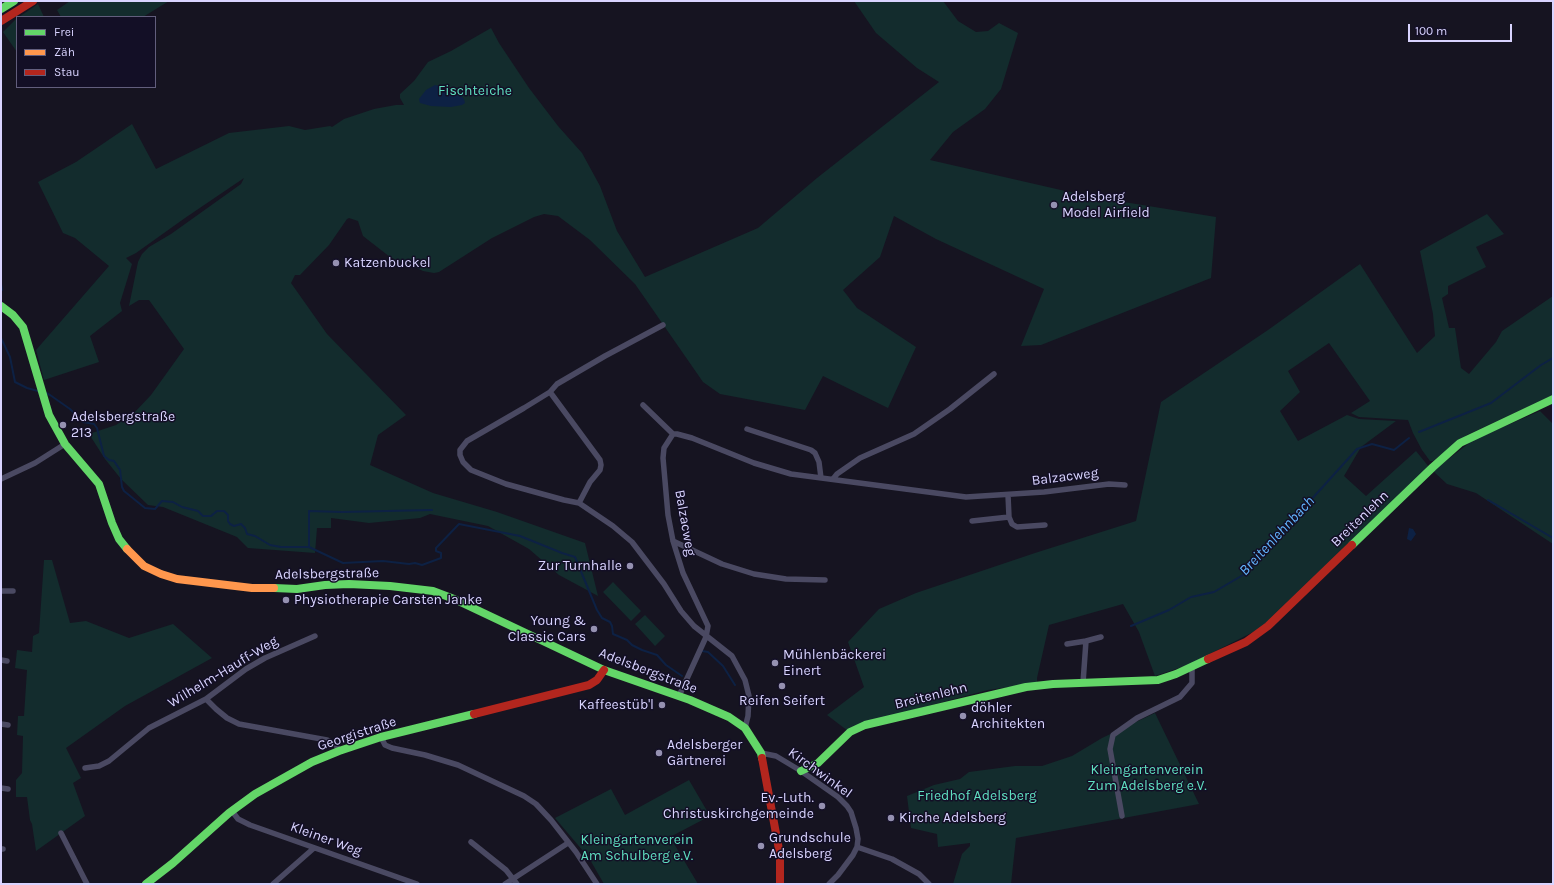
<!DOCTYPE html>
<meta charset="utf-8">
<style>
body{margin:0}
#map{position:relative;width:1554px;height:885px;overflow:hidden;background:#161421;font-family:Karla,sans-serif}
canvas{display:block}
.frame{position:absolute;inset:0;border:2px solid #d9d4ff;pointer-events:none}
.legend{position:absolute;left:16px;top:16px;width:140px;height:72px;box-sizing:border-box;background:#130f26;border:1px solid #625e7d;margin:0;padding:5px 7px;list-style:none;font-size:12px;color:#d9d4ff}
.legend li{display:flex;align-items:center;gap:8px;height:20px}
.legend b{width:20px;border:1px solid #625e7d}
.scale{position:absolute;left:1408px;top:24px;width:104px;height:18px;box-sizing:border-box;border:2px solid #d9d4ff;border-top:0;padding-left:5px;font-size:12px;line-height:14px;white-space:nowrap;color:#d9d4ff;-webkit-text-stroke:3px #130f26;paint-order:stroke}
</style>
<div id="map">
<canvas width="1554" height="885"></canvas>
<div class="frame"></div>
<ul class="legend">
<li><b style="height:5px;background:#63d668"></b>Frei</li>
<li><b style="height:5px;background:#ff974d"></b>Zäh</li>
<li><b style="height:5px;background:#b3261e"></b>Stau</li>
</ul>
<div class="scale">100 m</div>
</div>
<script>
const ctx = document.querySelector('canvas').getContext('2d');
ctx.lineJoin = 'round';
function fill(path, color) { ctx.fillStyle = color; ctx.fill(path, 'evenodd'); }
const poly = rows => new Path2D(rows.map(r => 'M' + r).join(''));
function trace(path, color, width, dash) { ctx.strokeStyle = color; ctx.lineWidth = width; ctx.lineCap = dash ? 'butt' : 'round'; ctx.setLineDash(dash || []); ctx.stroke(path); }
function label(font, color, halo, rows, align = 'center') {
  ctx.font = font + ' Karla,sans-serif'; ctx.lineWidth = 3; ctx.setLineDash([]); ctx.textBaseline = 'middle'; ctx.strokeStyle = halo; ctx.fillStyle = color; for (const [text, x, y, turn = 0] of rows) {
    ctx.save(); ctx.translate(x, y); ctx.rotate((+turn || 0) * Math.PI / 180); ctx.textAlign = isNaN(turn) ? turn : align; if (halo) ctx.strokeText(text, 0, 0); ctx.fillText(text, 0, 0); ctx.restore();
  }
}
fill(poly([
 [70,1,169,1,143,17,80,17,79,16,77,17,61,17,57,10],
 [854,1,943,1,958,21,976,32,988,31,999,23,1018,33,1001,89,985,109,953,132,930,160,1087,196,1216,217,1211,278,1041,345,1021,346,1044,289,936,239,894,216,880,257,843,290,857,308,916,347,888,408,823,376,805,410,720,394,703,382,635,284,590,240,558,216,544,214,534,217,492,238,439,272,434,273,423,271,410,265,408,262,400,262,390,257,363,236,358,221,349,218,347,219,329,245,300,275,295,275,291,283,327,334,406,415,378,435,370,465,433,493,497,512,585,543,598,596,559,575,529,549,488,526,430,514,420,518,369,523,331,518,331,528,317,528,315,553,248,548,237,537,163,507,148,505,121,479,105,459,89,434,116,425,134,413,151,395,184,349,149,300,139,300,129,306,138,262,142,254,149,247,171,234,241,184,244,178,185,218,136,253,126,258,132,264,120,303,122,311,90,336,99,362,44,380,36,350,109,266,75,238,63,233,38,182,76,162,132,124,156,169,229,133,289,126,305,130,330,126,332,127,344,119,374,109,396,105,404,105,400,98,400,94,414,81,428,62,451,51,491,28,499,43,529,88,558,126,582,153,600,186,617,231,645,277,758,228,817,178,939,82,917,68,876,33],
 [38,4,44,17,19,17],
 [17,18,17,52,3,32],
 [1487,214,1504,234,1476,247,1486,267,1448,286,1448,294,1442,298,1449,328,1455,328,1461,368,1469,374,1496,342,1502,331,1553,296,1553,395,1467,435,1433,461,1430,461,1422,450,1413,433,1408,420,1359,417,1351,413,1370,401,1329,343,1288,371,1300,392,1280,411,1298,441,1347,415,1359,419,1396,421,1361,447,1344,476,1366,496,1416,451,1429,467,1263,627,1188,665,1155,676,1139,632,1123,604,1049,625,1037,678,1037,683,988,690,864,723,848,731,827,715,864,687,848,642,879,609,916,593,1035,553,1136,521,1161,402,1268,330,1360,264,1417,353,1435,336,1433,314,1420,251],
 [1540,411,1553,424,1553,544,1476,493,1447,484,1433,471,1473,440],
 [44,560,52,560,70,623,86,621,129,638,173,624,212,658,125,706,66,748,81,778,73,783,85,816,36,851,32,824,30,820,27,797,16,797,16,780,22,773,23,736,17,735,18,716,24,716,27,670,15,668,17,650,32,652,33,636,39,633],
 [613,582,641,611,631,621,603,592],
 [645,615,665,636,655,646,635,624],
 [1155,713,1199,804,1016,838,1011,884,953,884,962,854,970,846,970,843,938,847,937,834,911,828,907,796,934,785,960,779,969,772,1015,766,1042,766,1072,756,1102,738],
 [689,780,710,816,670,837,698,884,604,884,589,858,555,818,611,789,625,815]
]), '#132c2d');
fill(poly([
 [435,85,450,89,459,93,464,99,465,103,462,105,451,107,431,106,420,103,419,99,426,90],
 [1409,528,1413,529,1416,534,1411,541,1407,539]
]), '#0d2144');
trace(poly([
 [1,284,2,290],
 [1,338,10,357,15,382,27,388,38,391],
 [44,392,50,395,70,409,83,422,94,424,97,428,104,456,109,460,114,461,120,470,122,487,124,491,145,508,155,509,162,501,173,502,182,507,198,511,203,516,211,516,217,511,224,511,228,515,228,521,230,524,234,526,241,524,245,528,247,534,255,536,270,545,281,547,309,547,343,563,383,561,409,564,415,563,422,565,441,558,441,553,436,551,436,548,459,524,520,536,562,553,575,557,597,610,602,618,610,622,612,626,613,634,627,640,632,645,642,650,657,655,666,665,682,676],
 [1419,432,1491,403,1541,365,1553,358],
 [1488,500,1553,538],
 [309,547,309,511,342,512,432,510],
 [1131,626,1169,610,1191,597,1214,592,1243,575,1357,449,1372,444,1394,450,1409,438],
 [702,651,708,652,723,666,735,685]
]), '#0d2144', 2);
trace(poly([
 [550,392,600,460,601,465,600,470,590,482,579,503,613,526,632,542,664,584,681,611,694,626,732,656,745,680,749,696,748,716,745,728],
 [643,405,673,434],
 [747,429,811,450,815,453,819,462,821,478],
 [1,479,35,463,65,444],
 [833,479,837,474,860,458,914,434,950,409,994,374],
 [579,503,564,500,506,484,471,470,463,462,460,455,460,450,467,441,524,408,550,392,557,384,605,356,663,325],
 [1009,517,1012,524,1017,527,1045,525],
 [972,521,1009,517,1008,495],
 [673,541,722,564,754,574,786,579,825,580],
 [1,591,13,591],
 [1067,644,1086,641],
 [1,660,7,661],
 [1083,683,1086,641,1101,637],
 [679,696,706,637,708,626,683,573,673,541,668,515,663,458,664,448,673,434,677,434,692,438,754,463,791,474,966,497,1044,492,1109,484,1125,485],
 [206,699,216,709,227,718,239,724,327,740,336,745,339,751],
 [1,724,8,725],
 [381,737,385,745,392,748,425,755,458,765,524,796,536,804,551,820,576,852,597,884],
 [761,753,776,756,801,771,838,797,847,806,851,812,856,828,858,839,857,847,853,855,838,875,829,884],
 [85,768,99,766,109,761,149,728,206,699,246,669,265,658,315,636],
 [1,788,8,789],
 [232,811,238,819,250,825,417,884],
 [1122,816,1110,749,1113,735,1137,718,1180,697,1192,683,1192,667],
 [61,833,87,884],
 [471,842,506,870,517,884],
 [857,847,892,859,919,874,929,884],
 [1,849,3,849],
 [273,884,314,848],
 [505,884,568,843]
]), '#4a4962', 5.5);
trace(poly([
 [1,9,14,1],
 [1,306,13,315,23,327,49,415,65,444,99,484,112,523,119,539,127,549],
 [1352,545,1433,467,1460,443,1553,399],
 [274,588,297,589,325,585,349,584,390,586,433,591,454,599,604,670,690,700,729,717,745,728,761,753,762,758],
 [801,771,818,763,850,732,865,725,1026,687,1053,684,1158,680,1176,674,1208,659],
 [146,884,173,863,229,813,255,794,312,762,339,751,381,737,474,714]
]), '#63d668', 8);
trace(poly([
 [127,549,144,566,161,574,177,579,252,588,274,588]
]), '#ff974d', 8);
trace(poly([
 [1,21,33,1],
 [1208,659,1246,642,1268,626,1352,545],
 [474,714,589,685,597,680,604,670],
 [762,758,780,855,780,884]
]), '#b3261e', 8);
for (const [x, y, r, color] of [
 [1054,205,4,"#9591b1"],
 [336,263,4,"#9591b1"],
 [63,425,4,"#9591b1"],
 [630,566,4,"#9591b1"],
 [286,600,4,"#9591b1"],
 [594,629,4,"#9591b1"],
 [775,663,4,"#9591b1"],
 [782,686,4,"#9591b1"],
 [662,705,4,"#9591b1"],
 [963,716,4,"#9591b1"],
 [659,753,4,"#9591b1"],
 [822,806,4,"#9591b1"],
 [891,818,4,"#9591b1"],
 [761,846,4,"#9591b1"]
]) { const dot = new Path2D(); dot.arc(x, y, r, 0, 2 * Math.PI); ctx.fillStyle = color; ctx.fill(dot); trace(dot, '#130f26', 1.5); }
label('14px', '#5fe0c0', '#130f26', [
 ["Fischteiche",475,91],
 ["Kleingartenverein",1147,770],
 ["Zum Adelsberg e.V.",1147,786],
 ["Friedhof Adelsberg",977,796],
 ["Kleingartenverein",637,840],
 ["Am Schulberg e.V.",637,856]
]);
label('14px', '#d9d4ff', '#130f26', [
 ["Adelsberg",1062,197],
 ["Model Airfield",1062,213],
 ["Katzenbuckel",344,263],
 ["Adelsbergstraße",71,417],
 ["213",71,433],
 ["Zur Turnhalle",622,566,"right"],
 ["Physiotherapie Carsten Janke",294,600],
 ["Young &",586,621,"right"],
 ["Classic Cars",586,637,"right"],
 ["Mühlenbäckerei",783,655],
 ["Einert",783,671],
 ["Reifen Seifert",782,701,"center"],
 ["Kaffeestüb'l",654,705,"right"],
 ["döhler",971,708],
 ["Architekten",971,724],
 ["Adelsberger",667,745],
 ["Gärtnerei",667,761],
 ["Ev.-Luth.",814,798,"right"],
 ["Christuskirchgemeinde",814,814,"right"],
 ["Kirche Adelsberg",899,818],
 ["Grundschule",769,838],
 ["Adelsberg",769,854]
], 'left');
label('14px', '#d9d4ff', '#130f26', [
 ["Balzacweg",1065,477,-7],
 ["Breitenlehn",1360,519,-44],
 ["Balzacweg",685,523,80],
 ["Adelsbergstraße",327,574,-1],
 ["Adelsbergstraße",648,671,21],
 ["Wilhelm-Hauff-Weg",223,672,-31],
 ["Breitenlehn",931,696,-14],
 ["Georgistraße",357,734,-18],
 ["Kirchwinkel",820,773,36],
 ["Kleiner Weg",326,839,20]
]);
label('italic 15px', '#62b6ff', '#130f26', [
 ["Breitenlehnbach",1277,536,-47]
]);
</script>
